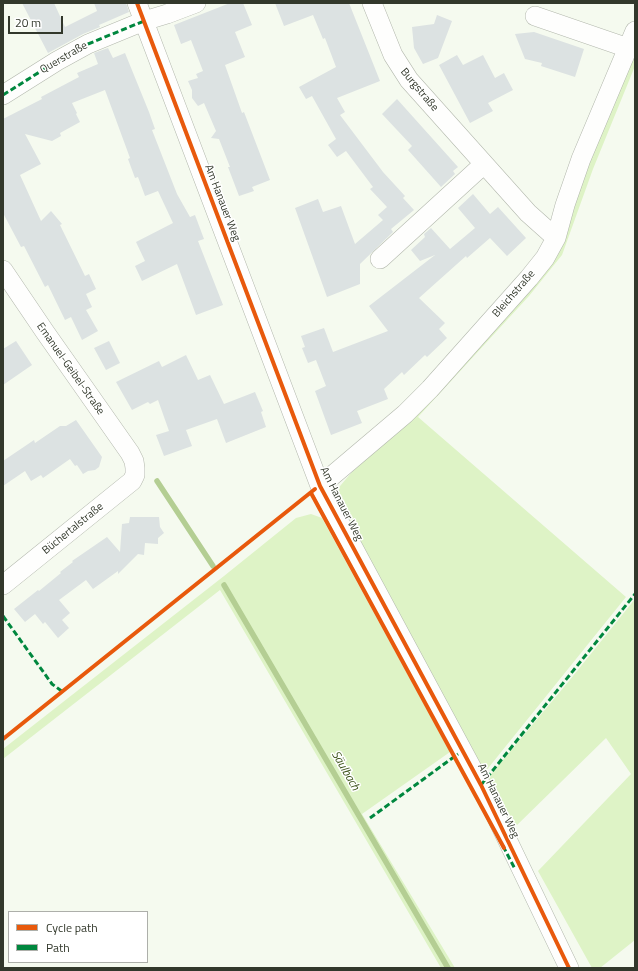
<!DOCTYPE html>
<meta charset="utf-8">
<style>
body{margin:0}
#map{position:relative;width:638px;height:971px;overflow:hidden;background:#f5faef;font-family:"Titillium Web",sans-serif}
canvas{display:block}
.frame{position:absolute;inset:0;border:4px solid #32382b;pointer-events:none}
.legend{position:absolute;left:8px;top:911px;width:140px;height:52px;box-sizing:border-box;background:#fff;border:1px solid #adafaa;margin:0;padding:5px 7px;list-style:none;font-size:12px;color:#32382b}
.legend li{display:flex;align-items:center;gap:8px;height:20px}
.legend b{width:20px;border:1px solid #adafaa}
.scale{position:absolute;left:8px;top:16px;width:55px;height:18px;box-sizing:border-box;border:2px solid #32382b;border-top:0;padding-left:5px;font-size:12px;line-height:14px;white-space:nowrap;color:#32382b;-webkit-text-stroke:3px #fff;paint-order:stroke}
</style>
<div id="map">
<canvas width="638" height="971"></canvas>
<div class="frame"></div>
<ul class="legend">
<li><b style="height:5px;background:#e8590c"></b>Cycle path</li>
<li><b style="height:5px;background:#00873e"></b>Path</li>
</ul>
<div class="scale">20 m</div>
</div>
<script>
const ctx = document.querySelector('canvas').getContext('2d');
ctx.lineJoin = 'round';
function fill(path, color) { ctx.fillStyle = color; ctx.fill(path, 'evenodd'); }
const poly = rows => new Path2D(rows.map(r => 'M' + r).join(''));
function trace(path, color, width, dash) { ctx.strokeStyle = color; ctx.lineWidth = width; ctx.lineCap = dash ? 'butt' : 'round'; ctx.setLineDash(dash || []); ctx.stroke(path); }
function label(font, color, halo, rows, align = 'center') {
  ctx.font = font + ' "Titillium Web",sans-serif'; ctx.lineWidth = 3; ctx.setLineDash([]); ctx.textBaseline = 'middle'; ctx.strokeStyle = halo; ctx.fillStyle = color; for (const [text, x, y, turn = 0] of rows) {
    ctx.save(); ctx.translate(x, y); ctx.rotate((+turn || 0) * Math.PI / 180); ctx.textAlign = isNaN(turn) ? turn : align; if (halo) ctx.strokeText(text, 0, 0); ctx.fillText(text, 0, 0); ctx.restore();
  }
}
fill(poly([
 [635,50,635,66,593,169,562,255,529,296,418,417,626,597,481,777,330,498,351,473,414,415,538,279],
 [311,514,322,518,450,752,362,814,455,968,441,968,220,590,3,759,3,749,224,576,296,518],
 [635,599,635,940,600,968,592,968,538,871,631,774,606,738,514,828,487,779,569,681]
]), '#def3c6');
trace(poly([
 [157,481,213,566],
 [224,585,448,968]
]), '#b4ce93', 5.5);
fill(poly([
 [22,3,54,3,65,27,97,11,94,3,126,3,129,12,99,25,100,27,83,34,48,53],
 [230,3,243,3,252,25,235,32,245,57,225,65,242,113,244,112,270,180,252,187,254,191,239,196,228,167,230,167,219,139,211,138,216,131,204,103,198,106,192,98,192,90,188,81,198,78,196,74,203,71,191,40,181,44,174,25],
 [275,3,349,3,380,81,337,98,345,112,340,115,383,172,405,196,403,198,414,210,391,229,393,232,360,264,360,284,327,297,295,208,318,199,323,212,341,206,355,244,383,220,378,215,387,207,370,189,373,187,346,151,337,157,328,145,336,139,312,96,306,99,299,87,336,67,325,38,323,39,313,15,284,26],
 [437,15,452,21,438,58,423,64,414,48,412,27,434,24],
 [534,32,584,49,575,77,541,66,542,63,525,59,515,34],
 [108,48,113,58,125,53,149,112,155,129,152,130,177,194,190,217,195,215,204,239,198,241,223,305,196,315,177,264,142,281,135,266,145,261,136,242,173,223,158,191,145,196,138,177,135,178,128,159,130,158,105,90,72,103,77,113,76,114,80,122,60,133,61,136,52,141,25,134,41,164,20,175,41,221,51,211,62,224,60,225,85,276,89,274,96,289,86,294,92,307,86,310,98,331,82,340,71,317,65,320,48,285,45,287,24,246,21,247,3,213,3,119,42,99,41,97,79,77,77,73,98,64,94,53],
 [457,55,463,65,483,55,495,78,504,73,513,90,488,103,493,111,470,123,439,65],
 [397,99,458,167,453,171,455,174,441,187,408,150,412,146,382,114],
 [473,194,490,214,498,207,526,238,507,256,490,238,467,258,466,256,419,298,445,323,439,329,447,338,427,357,425,355,404,375,402,372,384,389,388,399,357,411,362,423,331,435,315,391,326,386,316,360,308,363,302,348,305,347,301,336,324,328,333,352,388,331,369,306,435,255,420,261,411,250,425,237,424,234,431,228,450,249,475,228,458,208],
 [16,341,32,365,3,385,3,349],
 [109,341,120,363,106,370,94,348],
 [186,355,198,380,210,375,224,404,255,392,263,411,261,412,266,427,226,443,217,419,186,430,192,446,164,456,156,435,169,431,158,400,150,404,148,402,132,410,116,382,159,361,162,367],
 [76,420,102,457,99,467,95,470,88,471,83,474,77,465,75,466,70,459,43,478,41,475,31,481,25,471,3,486,3,461,34,440,35,443,60,426,66,426],
 [130,517,159,517,160,527,164,533,158,538,158,544,145,543,144,555,138,554,118,574,118,571,93,589,86,580,59,600,70,613,62,620,69,628,58,638,45,622,43,624,35,614,25,622,14,609,38,590,39,591,61,573,60,572,73,562,72,561,107,537,120,552,122,524,129,523]
]), '#dce2e2');
const minor = poly([
 [137,3,320,486,481,785,569,968],
 [372,3,393,55,409,80,528,213,556,238],
 [535,16,628,48],
 [3,95,57,61,88,44,144,21,167,14,196,3],
 [380,259,484,164],
 [3,270,45,332,130,453,134,461,135,468,135,475,132,481,3,585],
 [320,486,405,414,430,389,529,278,545,258,556,238,565,205,581,159,635,31]
]);
trace(minor, '#b2b7ac', 20);
trace(minor, '#fefefd', 19);
trace(poly([
 [3,95,57,61,88,44,144,21],
 [3,616,52,684,63,692],
 [481,785,635,594],
 [370,818,458,754],
 [503,846,515,869]
]), '#00873e', 3, [6, 3]);
trace(poly([
 [137,3,320,486,481,785,569,968],
 [311,493,504,848],
 [3,739,315,489]
]), '#e8590c', 4);
label('11px', '#32382b', '#fff', [
 ["Querstraße",64,58,-30],
 ["Burgstraße",419,90,50],
 ["Am Hanauer Weg",222,203,69],
 ["Bleichstraße",514,294,-49],
 ["Emanuel-Geibel-Straße",70,369,55],
 ["Am Hanauer Weg",341,504,63],
 ["Büchertalstraße",73,529,-39],
 ["Am Hanauer Weg",498,801,64]
]);
label('italic 12px', '#3e541c', '#fff', [
 ["Säulbach",345,771,60]
]);
</script>
